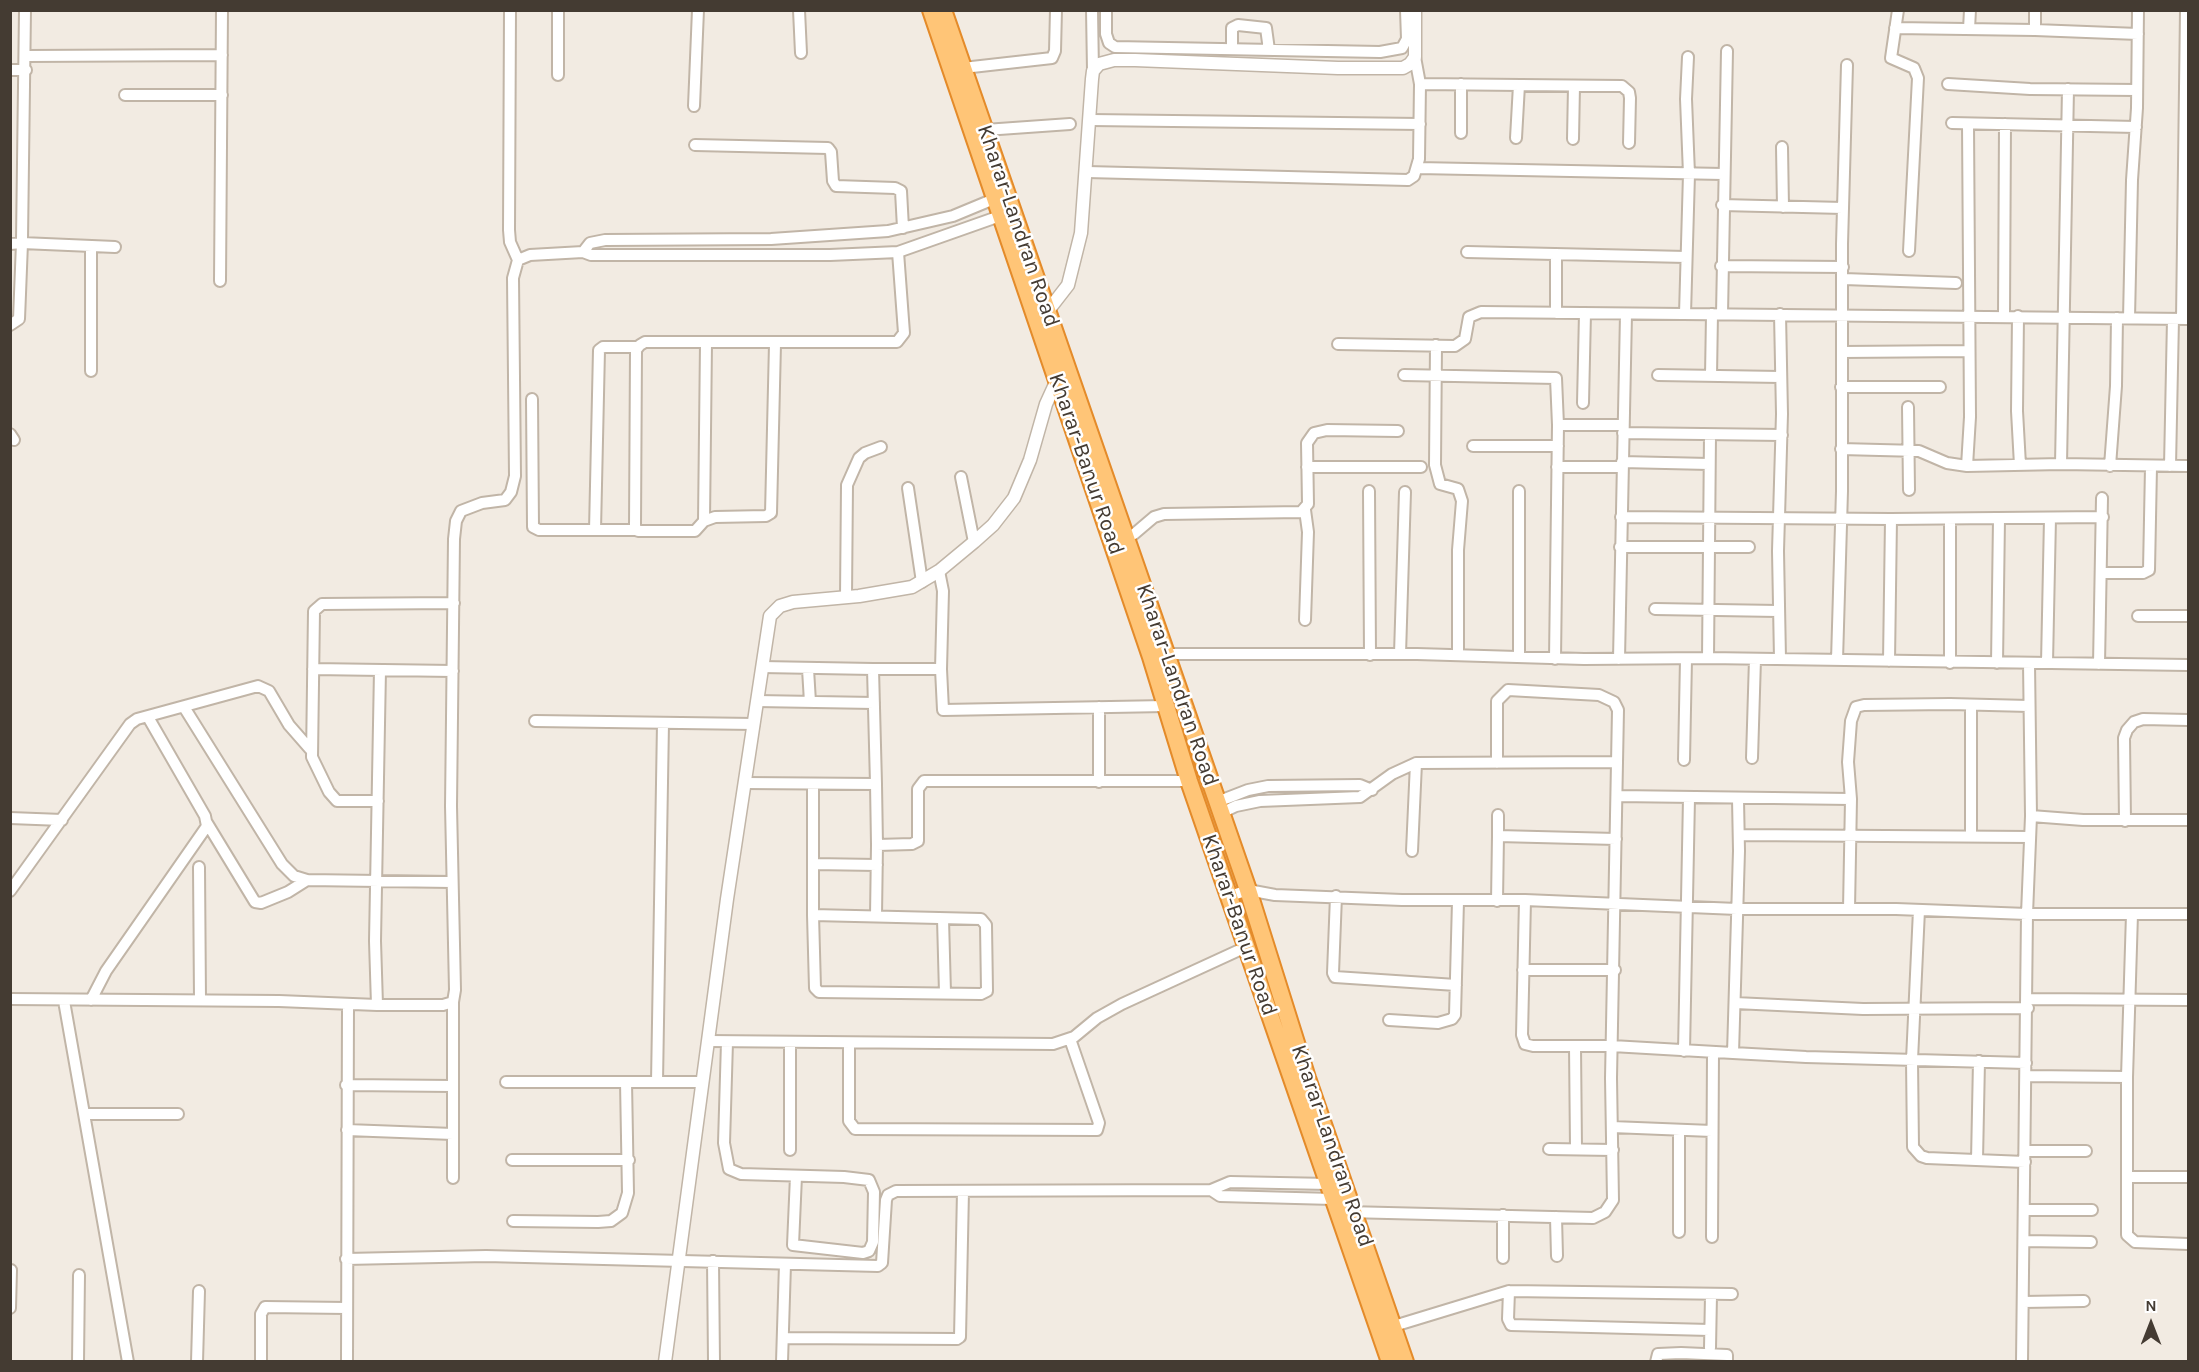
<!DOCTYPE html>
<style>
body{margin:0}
#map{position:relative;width:2199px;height:1372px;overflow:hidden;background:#f2ebe2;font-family:Karla,sans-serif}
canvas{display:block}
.frame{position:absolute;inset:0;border:12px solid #443b32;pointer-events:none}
.north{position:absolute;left:2121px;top:1294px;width:60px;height:60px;-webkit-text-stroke:4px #fff;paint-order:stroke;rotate:0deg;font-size:16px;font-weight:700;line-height:24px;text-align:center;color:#443b32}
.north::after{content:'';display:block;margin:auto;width:21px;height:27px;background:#443b32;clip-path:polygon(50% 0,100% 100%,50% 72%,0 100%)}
</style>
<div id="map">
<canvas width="2199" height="1372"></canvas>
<div class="frame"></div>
<div class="north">N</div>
</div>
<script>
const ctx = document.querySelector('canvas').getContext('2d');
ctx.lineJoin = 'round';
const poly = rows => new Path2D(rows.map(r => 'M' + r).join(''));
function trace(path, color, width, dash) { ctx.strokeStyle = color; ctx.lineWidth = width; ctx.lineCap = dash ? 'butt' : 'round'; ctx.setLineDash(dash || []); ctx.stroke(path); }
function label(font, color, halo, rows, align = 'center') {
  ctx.font = font + ' Karla,sans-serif'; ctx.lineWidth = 5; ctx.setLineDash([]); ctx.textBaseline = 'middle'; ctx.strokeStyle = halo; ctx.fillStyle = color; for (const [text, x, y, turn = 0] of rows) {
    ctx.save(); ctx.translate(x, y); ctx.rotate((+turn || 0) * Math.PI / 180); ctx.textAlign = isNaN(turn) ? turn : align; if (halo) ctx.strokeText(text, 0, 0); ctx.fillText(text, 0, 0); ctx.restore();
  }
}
const minor = poly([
 [510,10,509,230,510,242,518,260],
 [799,10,801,53],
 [1092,10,1093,71],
 [1106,10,1106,34,1109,43,1115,47,1380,52,1402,48,1407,39,1406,10],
 [1898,10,1891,58,1914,68,1918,78,1909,251],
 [1895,28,2035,30,2035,10],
 [1969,29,1970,10],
 [2035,30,2138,34],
 [1232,49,1232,28,1238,25,1266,28,1269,50],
 [26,56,222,55],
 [963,68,1052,58,1055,51,1056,10],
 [10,70,26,70],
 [558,75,558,10],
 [1420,84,1622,86,1629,92,1630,98,1629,143],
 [1461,84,1461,133],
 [1948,84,2030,89,2137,90],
 [125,95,222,95],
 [694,106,698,10],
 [1091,120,1420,124],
 [1952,123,2136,127],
 [985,130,1070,124],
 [1516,138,1519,85],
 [1573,139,1574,86],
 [695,145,828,148,831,152,833,181,836,186,895,188,901,191,903,228],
 [1782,147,1783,207],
 [1418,168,1723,174],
 [1087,172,1408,180,1414,176,1419,159,1420,84,1415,57],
 [1722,205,1843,208],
 [10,244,22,243,22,239,25,10],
 [583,252,590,243,605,240,771,239,888,231,953,216,994,199],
 [1467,252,1686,257],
 [1721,266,1843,267],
 [1844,279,1956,283],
 [220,281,222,10],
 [1556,313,1556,254],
 [1685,314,1689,174,1686,99,1688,57],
 [1722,314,1727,51],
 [2004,316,2005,124],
 [2018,316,2017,411,2020,465],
 [2129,318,2132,180,2137,108,2138,10],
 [2182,319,2186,10],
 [10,325,19,319,22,243,115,247],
 [775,344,771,513,766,516,715,517,704,521,695,531,638,531,635,527,636,350,640,345,645,342,897,342,904,333,898,252],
 [1338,344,1455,346,1465,339,1469,317,1481,312,2188,319],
 [1436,345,1435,465,1440,484,1458,489,1462,501,1458,550,1458,655],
 [1842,352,1969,351],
 [91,371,91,246],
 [1404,375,1556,378,1558,425,1555,659],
 [1658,375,1780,377],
 [1711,376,1712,314],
 [1841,387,1940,387],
 [532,399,533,527,539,530,637,530],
 [1583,403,1585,313],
 [1908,407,1909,490],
 [1558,425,1623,425],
 [1623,433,1782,435],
 [10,434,14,440],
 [1473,446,1558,446],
 [1841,449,1919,451,1947,463,1967,466,2061,464,2188,466],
 [1622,462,1709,464],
 [2061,464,2068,89],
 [1967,466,1970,417,1968,124],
 [2110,466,2116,386,2117,318],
 [2170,466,2173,319],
 [1307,467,1421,467],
 [1557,467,1622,467],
 [961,477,974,542],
 [908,488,922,582],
 [1369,491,1370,655],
 [1519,491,1519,657],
 [1621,517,1891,519,2103,517],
 [704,521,706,343],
 [595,530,599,350,603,347,638,347],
 [1125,537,1134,534,1154,517,1164,514,1301,512,1308,504,1307,443,1314,433,1327,430,1398,431],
 [1620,547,1749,547],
 [939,571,943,591,941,669],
 [2102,573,2143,573,2149,570,2151,467],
 [846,597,847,485,859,458,865,453,881,447],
 [1655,609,1778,611],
 [2138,616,2188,616],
 [1305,620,1308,532,1305,510],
 [1163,654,1417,654,1584,659,1708,658,2188,665],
 [1400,654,1405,492],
 [1708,658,1710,435],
 [1619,659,1626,314],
 [1780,659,1778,551,1782,414,1780,314],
 [1837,660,1842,491,1842,244,1847,65],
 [1889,661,1891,519],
 [1950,663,1950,519],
 [1997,663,1999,519],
 [2047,663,2050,518],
 [2099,664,2102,498],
 [762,667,873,669,876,784],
 [313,669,453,671],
 [808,669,810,702],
 [873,669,941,669,943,710,1166,706],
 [757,701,874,703],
 [184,707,282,864,294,876,307,880,452,882],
 [1099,707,1099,782],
 [535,721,754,724],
 [663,723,657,1082,702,1082],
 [1752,758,1755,659],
 [1684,760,1686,659],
 [745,783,876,784,877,845,912,844,918,841,918,789,924,781,1189,781],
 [813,784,813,915,981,919,986,925,987,991,981,994,819,992,815,988,813,915],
 [1617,796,1851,799],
 [378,801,337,801,329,792,312,757,314,611,322,604,454,603],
 [1217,802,1248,790,1268,786,1360,785,1372,790],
 [1221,813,1236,806,1260,801,1360,797,1392,774,1416,763,1617,762],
 [2031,816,2083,820,2188,820],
 [10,818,62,820],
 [2125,821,2124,738,2127,730,2134,722,2143,719,2188,720],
 [207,823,255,902,261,903,288,892,307,880],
 [1740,835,2030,837],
 [1498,836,1498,815],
 [1971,837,1971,705],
 [1412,851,1416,763],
 [813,864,877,865],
 [199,867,200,1000],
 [10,891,130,724,137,719,258,686,269,691,289,725,310,749],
 [1230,896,1248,890,1275,895,1402,900,1525,900,1737,909,1896,909,2027,914,2188,914],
 [1336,896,1333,973,1335,977,1456,985],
 [1525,900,1522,1035,1525,1044,1533,1046,1612,1046,1733,1053,1739,851,1738,799],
 [1497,901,1498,836,1616,839],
 [1849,909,1851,799,1848,762,1851,721,1856,707,1864,705,1950,704,2029,706],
 [1919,910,1912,1060,1913,1147,1921,1156,1927,1158,2025,1162],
 [2132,914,2127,1077,2127,1235,2135,1242,2188,1244],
 [876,916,877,845],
 [943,919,945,993],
 [1523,970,1615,970],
 [10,999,279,1001,377,1005,443,1005,453,1002,455,990,451,806,454,539,456,521,461,511,482,503,505,500,511,492,515,476,513,278,518,260,530,255,583,252,591,255,830,255,898,252,1000,216],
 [2028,999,2188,1000],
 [91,1000,106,971,207,826,205,816,148,717],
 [64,1001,128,1362],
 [453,1002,453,1178],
 [1735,1003,1863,1009,2028,1008],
 [377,1005,375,941,380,670],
 [1389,1020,1438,1023,1452,1019,1455,1015,1458,901],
 [708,1041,1053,1044,1074,1037,1097,1018,1122,1004,1246,947],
 [727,1042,724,1143,729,1169,741,1174,844,1177,869,1180,874,1192,873,1242,869,1251,863,1253,793,1245,796,1176],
 [849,1044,849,1121,855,1129,1097,1130,1099,1123,1070,1039],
 [1575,1046,1576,1149],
 [1684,1051,1689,798],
 [1733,1053,1806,1057,2026,1063],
 [2026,1076,2127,1077],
 [506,1082,657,1082],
 [346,1085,453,1086],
 [86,1114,178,1114],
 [1612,1127,1712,1131],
 [347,1130,453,1134],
 [1549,1149,1613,1150],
 [790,1150,790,1042],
 [2025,1151,2086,1151],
 [512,1160,629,1160],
 [1977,1160,1979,1061],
 [2127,1177,2188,1177],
 [1211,1190,1220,1196,1333,1199],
 [2024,1210,2092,1210],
 [1347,1212,1593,1218,1605,1212,1613,1200,1611,1078,1618,710,1614,702,1599,695,1508,690,1497,701,1497,763],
 [1503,1215,1503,1258],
 [1556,1217,1557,1256],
 [513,1221,598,1222,611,1221,622,1213,628,1193,626,1082],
 [1679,1232,1679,1130],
 [1712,1237,1713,1052],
 [2024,1241,2091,1242],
 [346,1259,486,1256,878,1266,882,1263,886,1200,888,1195,896,1191,1211,1190,1230,1182,1329,1184],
 [713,1261,714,1362],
 [1509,1291,1508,1319,1511,1325,1710,1330],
 [2023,1302,2084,1301],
 [10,1308,11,1270],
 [1394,1326,1509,1291,1732,1294],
 [784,1338,957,1339,960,1337,963,1191],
 [1710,1348,1711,1295],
 [78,1362,79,1275],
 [197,1362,199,1291],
 [261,1362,261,1314,265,1307,347,1308],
 [347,1362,348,1004],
 [782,1362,785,1264],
 [1656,1362,1658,1354,1681,1353,1727,1355,1727,1362],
 [2022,1362,2027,914,2031,816,2029,663]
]);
const tertiary = poly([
 [1047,312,1068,285,1081,233,1092,79,1093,71,1099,64,1114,60,1135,60,1338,68,1403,68,1410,64,1415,57,1415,10],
 [665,1362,727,899,770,616,780,606,793,602,859,596,912,587,939,571,974,542,993,525,1014,498,1030,460,1046,404,1057,380,1060,380]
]);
const trunk = poly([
 [931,10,1151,657,1189,781,1390,1362],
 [943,10,1248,890,1307,1078,1405,1362]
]);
trace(minor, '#c1b5a7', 14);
trace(tertiary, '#c1b5a7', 15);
trace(trunk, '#e48b2a', 20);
trace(minor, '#fff', 10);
trace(tertiary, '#fff', 12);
trace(trunk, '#ffc577', 16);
label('22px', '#443b32', '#fff', [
 ["Kharar-Landran Road",1018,226,71],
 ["Kharar-Banur Road",1086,464,71],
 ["Kharar-Landran Road",1177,685,71],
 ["Kharar-Banur Road",1239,925,71],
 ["Kharar-Landran Road",1332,1146,71]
]);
</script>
